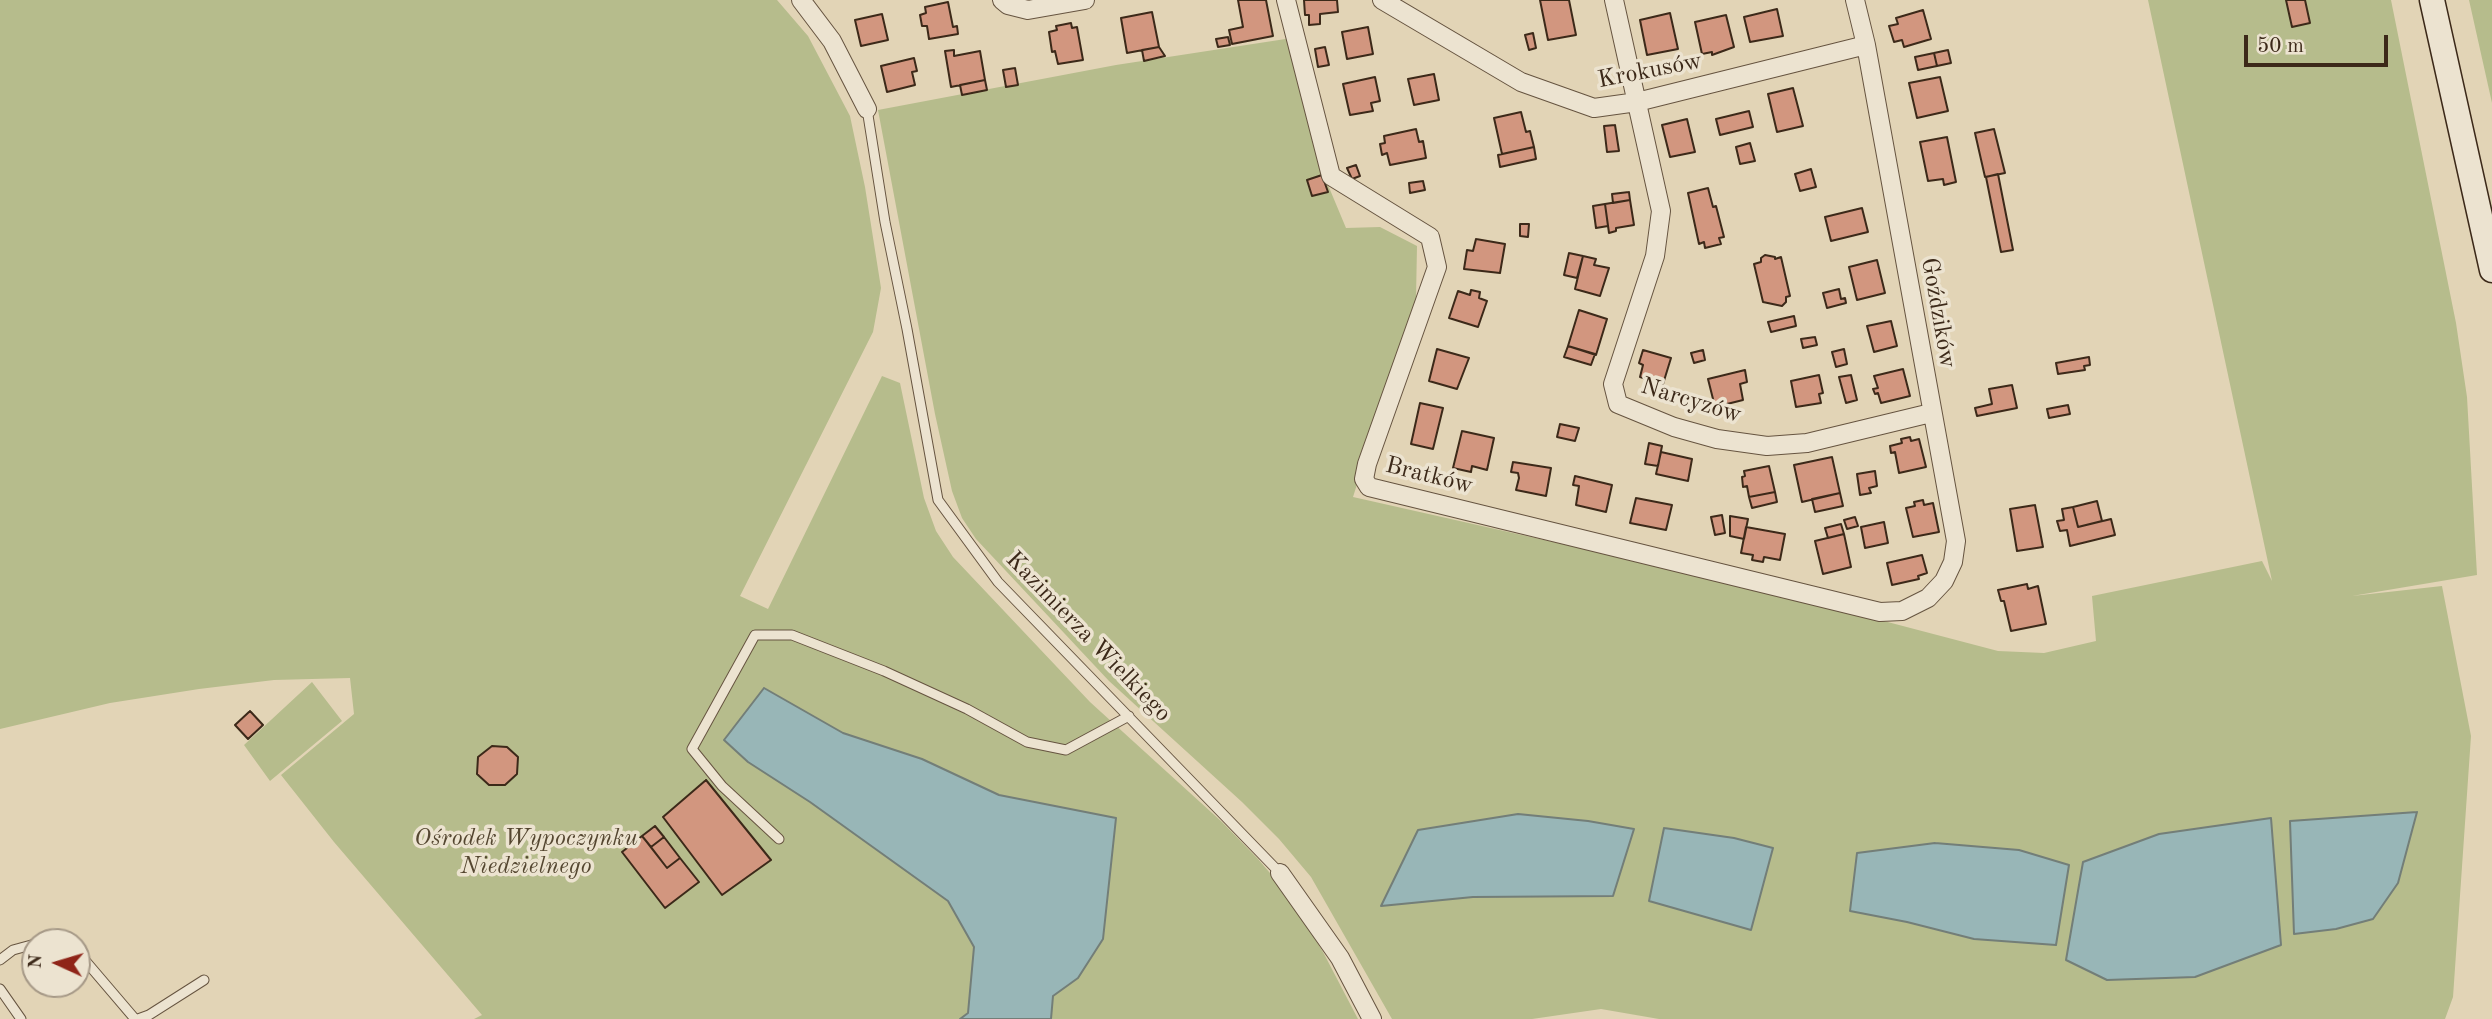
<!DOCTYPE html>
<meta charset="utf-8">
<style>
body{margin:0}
#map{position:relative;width:2492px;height:1019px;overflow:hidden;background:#e2d4b6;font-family:"Old Standard TT",serif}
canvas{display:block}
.north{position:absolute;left:21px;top:928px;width:70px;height:70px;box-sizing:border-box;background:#ece3d0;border:2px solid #a69987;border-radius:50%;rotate:274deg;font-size:19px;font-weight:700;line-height:28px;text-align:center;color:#3c2919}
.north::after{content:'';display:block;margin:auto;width:24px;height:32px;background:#8f2418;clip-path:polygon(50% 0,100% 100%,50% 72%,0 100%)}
.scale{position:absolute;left:2244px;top:35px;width:144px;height:32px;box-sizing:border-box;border:4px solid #3c2919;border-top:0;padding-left:9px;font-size:21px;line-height:24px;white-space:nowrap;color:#3c2919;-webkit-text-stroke:5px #ece3d0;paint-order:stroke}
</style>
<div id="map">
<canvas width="2492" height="1019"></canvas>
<div class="north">N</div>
<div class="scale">50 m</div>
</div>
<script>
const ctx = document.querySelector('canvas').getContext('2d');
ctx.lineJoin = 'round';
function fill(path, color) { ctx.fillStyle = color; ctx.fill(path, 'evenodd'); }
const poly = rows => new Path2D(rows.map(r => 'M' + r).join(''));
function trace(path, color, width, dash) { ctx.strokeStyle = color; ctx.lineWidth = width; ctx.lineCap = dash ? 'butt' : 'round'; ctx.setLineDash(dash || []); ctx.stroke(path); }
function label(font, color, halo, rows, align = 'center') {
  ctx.font = font + ' "Old Standard TT",serif'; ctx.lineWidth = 7; ctx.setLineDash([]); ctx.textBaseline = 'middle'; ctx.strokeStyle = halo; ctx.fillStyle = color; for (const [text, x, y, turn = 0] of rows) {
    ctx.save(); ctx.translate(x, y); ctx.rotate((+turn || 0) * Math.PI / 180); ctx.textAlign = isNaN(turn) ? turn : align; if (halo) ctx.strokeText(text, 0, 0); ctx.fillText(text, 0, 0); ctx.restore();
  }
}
fill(poly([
 [0,0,777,0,808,36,850,116,865,187,881,288,873,332,740,596,768,609,882,376,900,383,924,498,936,531,953,557,1090,702,1222,822,1258,859,1287,893,1323,952,1358,1019,474,1019,482,1015,334,842,281,775,354,714,350,678,274,680,199,689,110,703,0,729],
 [2148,0,2391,0,2456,323,2467,397,2477,575,2352,596,2442,586,2471,736,2453,997,2445,1019,1659,1019,1601,1009,1532,1019,1392,1019,1311,877,1279,839,1242,802,1109,681,976,539,962,518,952,491,935,414,878,110,1116,65,1292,38,1323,173,1346,228,1380,227,1417,246,1416,298,1353,497,1762,589,1998,651,2044,653,2096,641,2092,596,2262,561,2272,581],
 [2469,0,2492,0,2492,103],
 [312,682,342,721,270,781,244,745]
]), '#b6bc8c');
const water = poly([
 [764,688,843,733,922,759,999,795,1116,818,1103,939,1078,978,1053,996,1051,1019,960,1019,968,1013,974,947,948,901,810,802,748,762,724,740,764,688],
 [2417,812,2398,883,2373,919,2336,929,2294,934,2290,821,2417,812],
 [1518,814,1588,821,1634,829,1613,896,1473,897,1381,906,1418,830,1518,814],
 [2271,818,2281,945,2195,977,2107,980,2066,960,2083,862,2159,834,2271,818],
 [1664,828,1734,838,1773,848,1751,930,1649,901,1664,828],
 [1935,843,2019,850,2069,865,2056,945,1974,939,1907,922,1850,911,1857,853,1935,843]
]);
fill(water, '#98b6b7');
trace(water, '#737e78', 2);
const building = poly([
 [1238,0,1266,0,1273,36,1232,44,1229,30,1243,27,1238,0],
 [1304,0,1337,0,1338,12,1320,14,1320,24,1309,25,1309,15,1305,15,1304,0],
 [1540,0,1569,0,1576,35,1548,40,1540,0],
 [2286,0,2305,0,2310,23,2292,27,2286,0],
 [948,2,953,27,957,26,958,34,929,39,927,26,922,26,920,15,926,13,925,7,948,2],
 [1777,9,1783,36,1750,42,1744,17,1777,9],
 [1923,10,1931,39,1904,47,1902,40,1894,42,1889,26,1898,24,1896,18,1923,10],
 [1152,12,1159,47,1127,53,1121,18,1152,12],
 [1670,13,1678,49,1647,55,1640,20,1670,13],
 [882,14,888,40,861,46,855,20,882,14],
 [1726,15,1734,47,1712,55,1712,52,1702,54,1695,22,1726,15],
 [1071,23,1072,28,1077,27,1083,60,1058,64,1055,51,1052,52,1049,32,1057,30,1056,26,1071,23],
 [1368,27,1373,54,1347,59,1342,32,1368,27],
 [1533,33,1536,48,1529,50,1525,35,1533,33],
 [1228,37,1230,45,1218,47,1216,39,1228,37],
 [1159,47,1165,56,1144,61,1142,50,1159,47],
 [1325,47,1329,65,1318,67,1315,49,1325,47],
 [954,50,954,56,980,51,985,80,951,87,945,51,954,50],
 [1948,50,1951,63,1937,66,1934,53,1948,50],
 [1934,53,1937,66,1918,70,1915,57,1934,53],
 [914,58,917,71,912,72,915,85,887,92,881,66,914,58],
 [1015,68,1018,85,1006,87,1003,70,1015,68],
 [1434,74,1439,100,1414,105,1408,79,1434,74],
 [1375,77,1380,101,1371,103,1373,111,1350,115,1343,84,1375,77],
 [1940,77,1948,111,1917,118,1909,83,1940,77],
 [985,80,987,90,962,95,960,85,985,80],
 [1793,88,1803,126,1777,132,1768,94,1793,88],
 [1749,111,1753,127,1720,135,1716,119,1749,111],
 [1521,112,1526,132,1530,131,1534,147,1502,154,1494,118,1521,112],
 [1687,119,1695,152,1670,157,1662,125,1687,119],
 [1615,125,1619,151,1607,152,1604,126,1615,125],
 [1416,129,1419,142,1423,141,1426,158,1390,165,1387,153,1382,155,1380,144,1385,143,1384,136,1416,129],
 [1994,129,2005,173,1985,177,1975,133,1994,129],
 [1947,137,1956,182,1944,185,1943,179,1928,181,1920,142,1947,137],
 [1750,143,1755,161,1740,164,1736,147,1750,143],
 [1534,147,1536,159,1500,167,1498,155,1534,147],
 [1356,165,1360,176,1352,179,1347,168,1356,165],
 [1811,169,1816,187,1800,191,1795,174,1811,169],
 [1998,174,2013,250,2001,252,1986,177,1998,174],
 [1322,175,1328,192,1312,196,1307,180,1322,175],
 [1423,181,1425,190,1410,193,1409,183,1423,181],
 [1708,188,1713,207,1716,206,1724,237,1719,238,1721,244,1705,248,1704,242,1699,244,1688,193,1708,188],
 [1629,192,1630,200,1613,203,1612,194,1629,192],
 [1630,200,1634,225,1616,228,1616,231,1609,233,1605,204,1630,200],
 [1605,204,1608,226,1596,228,1593,206,1605,204],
 [1862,208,1868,232,1831,241,1825,217,1862,208],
 [1520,224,1529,224,1528,237,1520,236,1520,224],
 [1476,239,1505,244,1500,273,1464,269,1467,250,1473,251,1476,239],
 [1569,253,1583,256,1577,278,1564,275,1569,253],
 [1765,255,1775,257,1775,259,1781,257,1790,296,1786,297,1786,302,1782,306,1763,302,1754,264,1761,262,1761,258,1765,255],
 [1583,256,1596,259,1594,265,1609,268,1600,296,1575,289,1583,256],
 [1877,260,1885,293,1857,300,1849,267,1877,260],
 [1839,289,1841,299,1845,298,1846,303,1827,308,1823,293,1839,289],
 [1471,290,1480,292,1479,298,1487,301,1478,327,1449,318,1458,291,1470,295,1471,290],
 [1579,310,1607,319,1596,355,1568,346,1579,310],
 [1794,316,1796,326,1771,332,1768,322,1794,316],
 [1891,321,1897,346,1874,352,1867,326,1891,321],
 [1815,337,1817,345,1803,348,1801,339,1815,337],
 [1568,346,1595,354,1591,365,1564,357,1568,346],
 [1437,349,1469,358,1457,389,1429,381,1437,349],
 [1844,349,1847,364,1836,367,1832,352,1844,349],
 [1643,350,1671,358,1663,384,1640,377,1643,365,1639,363,1643,350],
 [1703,350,1705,360,1694,363,1691,353,1703,350],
 [2089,357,2090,365,2084,366,2085,370,2058,374,2056,363,2089,357],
 [1903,369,1910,396,1881,403,1878,393,1875,394,1873,389,1878,388,1874,376,1903,369],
 [1745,370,1747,382,1740,384,1743,400,1715,407,1708,379,1745,370],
 [1819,375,1823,393,1819,394,1821,403,1796,407,1791,381,1819,375],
 [1851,375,1857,400,1846,403,1839,377,1851,375],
 [2012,385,2017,408,1977,416,1975,408,1992,404,1989,389,2012,385],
 [1420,403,1443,408,1433,449,1411,444,1420,403],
 [2068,405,2070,414,2049,418,2047,409,2068,405],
 [1560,424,1579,428,1575,441,1557,437,1560,424],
 [1462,431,1494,438,1487,470,1472,466,1471,472,1453,468,1462,431],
 [1910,437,1911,441,1919,439,1926,467,1899,473,1895,452,1891,453,1890,446,1902,443,1901,439,1910,437],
 [1649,443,1662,446,1658,466,1645,464,1649,443],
 [1661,452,1692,459,1688,481,1656,474,1661,452],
 [1832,457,1840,493,1802,502,1794,465,1832,457],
 [1513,462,1551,468,1546,496,1516,490,1519,478,1518,473,1511,472,1513,462],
 [1769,466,1775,492,1749,497,1747,486,1743,487,1742,477,1745,476,1744,471,1769,466],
 [1875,471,1877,486,1869,488,1871,493,1860,495,1857,474,1875,471],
 [1575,476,1612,485,1606,512,1576,505,1579,486,1573,485,1575,476],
 [1775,492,1777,502,1752,508,1749,497,1775,492],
 [1840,493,1843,506,1815,512,1812,499,1840,493],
 [1636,498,1672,505,1666,530,1630,523,1636,498],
 [1923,500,1924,505,1933,503,1939,532,1913,537,1906,508,1915,506,1914,502,1923,500],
 [2097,501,2102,521,2078,527,2073,507,2097,501],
 [2035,505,2043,547,2017,551,2010,509,2035,505],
 [2073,507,2078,527,2111,519,2115,535,2070,546,2067,530,2060,531,2057,521,2064,520,2062,509,2073,507],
 [1722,515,1725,533,1715,535,1711,517,1722,515],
 [1730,516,1748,519,1744,539,1730,536,1730,516],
 [1855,517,1858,526,1847,529,1844,520,1855,517],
 [1884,522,1888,543,1865,548,1861,527,1884,522],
 [1841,524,1844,534,1828,538,1825,528,1841,524],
 [1746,527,1785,534,1780,560,1764,557,1763,562,1752,560,1753,555,1741,553,1746,527],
 [1844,534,1851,567,1823,574,1815,541,1844,534],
 [1922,555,1927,573,1918,576,1919,579,1892,585,1887,563,1922,555],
 [2027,584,2028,589,2038,586,2046,624,2011,631,2004,601,2001,601,1998,590,2027,584],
 [250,711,263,725,248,739,235,725,250,711],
 [492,746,507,747,518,757,517,774,505,785,489,785,477,774,478,757,492,746],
 [706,780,771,860,722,895,663,817,706,780],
 [655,826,664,837,651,847,642,836,655,826],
 [642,836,667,868,680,858,699,882,665,908,622,852,642,836],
 [664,837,680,858,667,868,651,847,664,837]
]);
fill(building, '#d2967f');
trace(building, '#3c2919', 2);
const lane = poly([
 [867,109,885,222,907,329,938,500,998,582,1280,873],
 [779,839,722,786,692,749,755,635,792,635,884,671,967,709,1027,742,1066,750,1129,716],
 [43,942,50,940,55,942],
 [77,951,135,1019],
 [0,960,13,950,35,944],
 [0,989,21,1019],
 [138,1019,149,1015,204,980]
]);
const street = poly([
 [801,0,832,41,867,109],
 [1002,0,1008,5,1028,10,1085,0],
 [1286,0,1331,176,1430,237,1437,267,1367,464,1364,479,1369,487,1880,612,1902,611,1928,598,1944,581,1953,562,1956,541,1866,45,1855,0],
 [1382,0,1521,82,1594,108,1637,102,1866,45],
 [1614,0,1661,211,1655,256,1613,384,1618,404,1674,427,1717,439,1767,446,1807,443,1931,413],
 [1280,873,1340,958,1372,1019]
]);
const secondary = poly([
 [2432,0,2492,270]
]);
trace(lane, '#665440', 11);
trace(street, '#665440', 20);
trace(secondary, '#3c2919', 27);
trace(lane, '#ece3d0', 9);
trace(street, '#ece3d0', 18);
trace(secondary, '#ece3d0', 24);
label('24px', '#3c2919', '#ece3d0', [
 ["Krokusów",1650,71,-11],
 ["Goździków",1938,313,80],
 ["Narcyzów",1691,401,17],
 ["Bratków",1429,476,14],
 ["Kazimierza Wielkiego",1088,637,46]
]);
label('italic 24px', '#544630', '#ece3d0', [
 ["Ośrodek Wypoczynku",526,839],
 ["Niedzielnego",526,867]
]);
</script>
